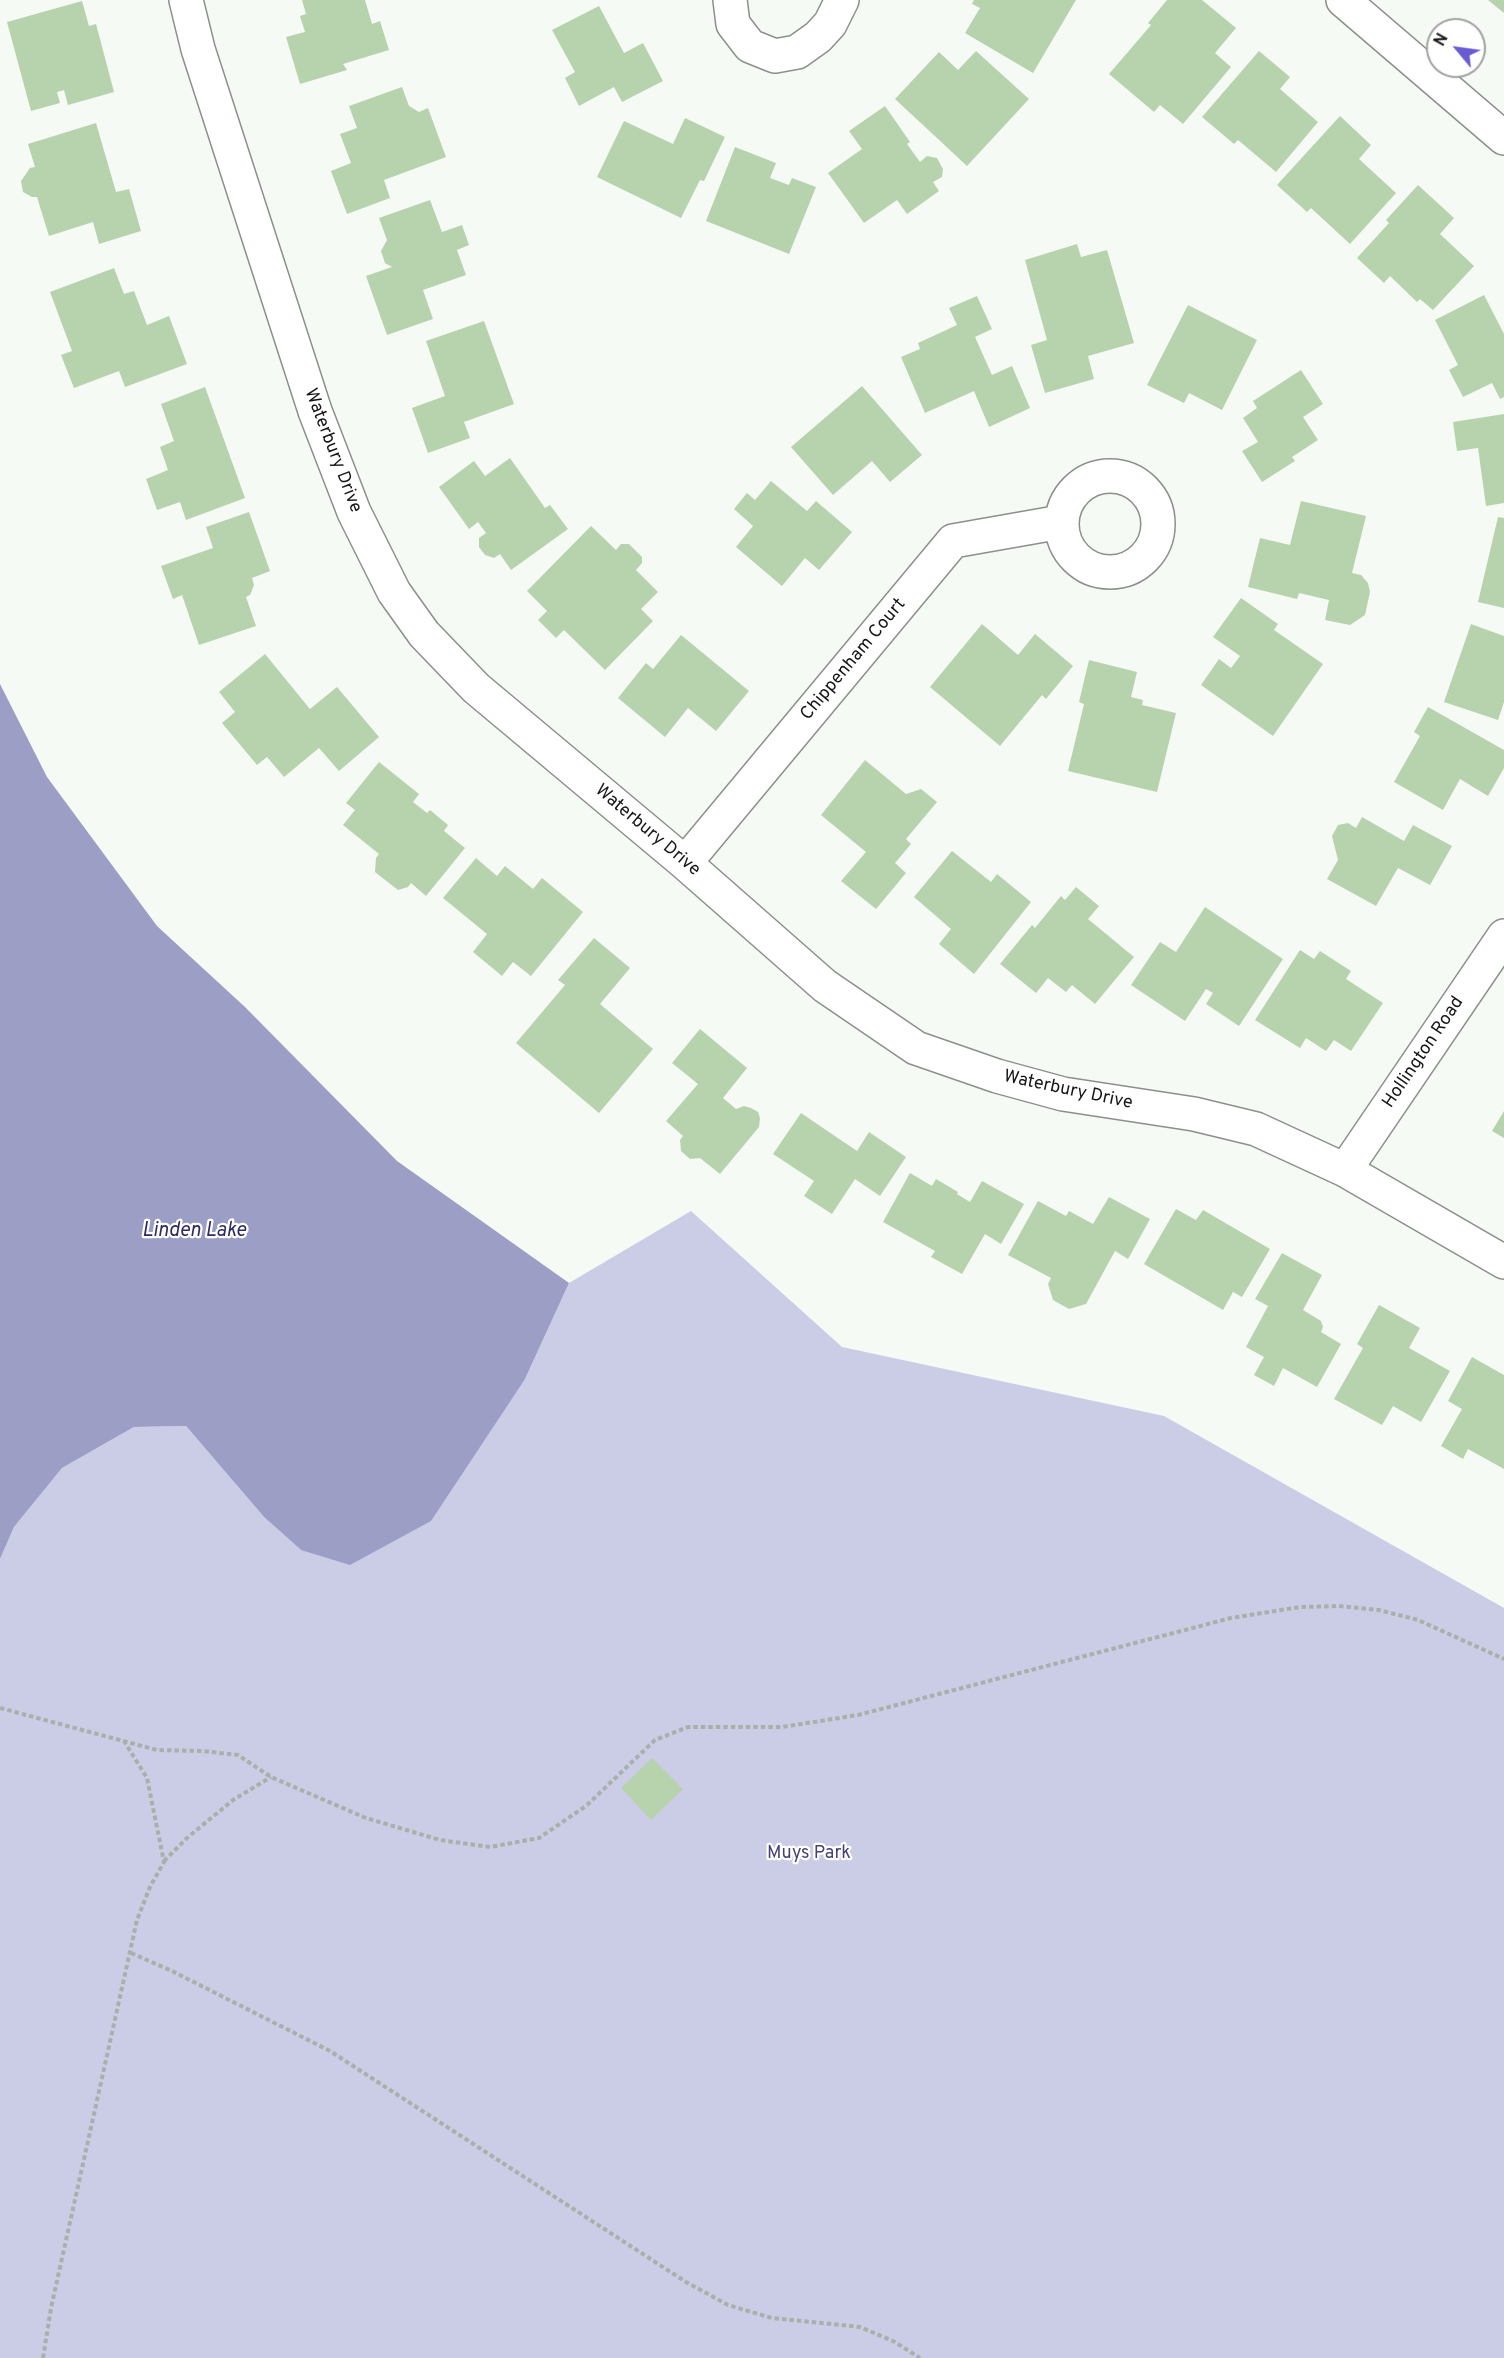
<!DOCTYPE html>
<style>
body{margin:0}
#map{position:relative;width:1504px;height:2358px;overflow:hidden;background:#f5faf4;font-family:Overpass,sans-serif}
canvas{display:block}
.north{position:absolute;left:1426px;top:18px;width:60px;height:60px;box-sizing:border-box;background:#fff;border:2px solid #a2a2a1;border-radius:50%;rotate:299deg;font-size:16px;font-weight:700;line-height:24px;text-align:center;color:#161715}
.north::after{content:'';display:block;margin:auto;width:21px;height:27px;background:#695bd4;clip-path:polygon(50% 0,100% 100%,50% 72%,0 100%)}
</style>
<div id="map">
<canvas width="1504" height="2358"></canvas>
<div class="north">N</div>
</div>
<script>
const ctx = document.querySelector('canvas').getContext('2d');
ctx.lineJoin = 'round';
function fill(path, color) { ctx.fillStyle = color; ctx.fill(path, 'evenodd'); }
const poly = rows => new Path2D(rows.map(r => 'M' + r).join(''));
function trace(path, color, width, dash) { ctx.strokeStyle = color; ctx.lineWidth = width; ctx.lineCap = dash ? 'butt' : 'round'; ctx.setLineDash(dash || []); ctx.stroke(path); }
function label(font, color, halo, rows, align = 'center') {
  ctx.font = font + ' Overpass,sans-serif'; ctx.lineWidth = 4.5; ctx.setLineDash([]); ctx.textBaseline = 'middle'; ctx.strokeStyle = halo; ctx.fillStyle = color; for (const [text, x, y, turn = 0] of rows) {
    ctx.save(); ctx.translate(x, y); ctx.rotate((+turn || 0) * Math.PI / 180); ctx.textAlign = isNaN(turn) ? turn : align; if (halo) ctx.strokeText(text, 0, 0); ctx.fillText(text, 0, 0); ctx.restore();
  }
}
fill(poly([
 [691,1211,842,1347,1164,1416,1504,1608,1504,2358,0,2358,0,1559,14,1527,62,1468,134,1427,186,1426,264,1517,301,1550,525,1379,569,1283]
]), '#cbcce6');
fill(poly([
 [0,684,47,777,157,926,245,1007,397,1161,569,1283,525,1379,431,1521,350,1565,301,1550,264,1517,186,1426,134,1427,62,1468,14,1527,0,1559]
]), '#9d9ec6');
fill(poly([
 [302,0,365,0,372,24,380,21,389,50,343,64,347,70,300,84,286,37,305,32,300,16,306,14],
 [974,0,1076,0,1033,73,965,33,980,8,972,4],
 [1167,0,1202,0,1236,28,1215,53,1231,67,1183,124,1160,105,1154,112,1109,74,1151,25,1148,23],
 [1488,0,1504,0,1504,13],
 [82,1,89,26,96,24,114,92,68,105,64,90,57,92,60,103,31,111,7,22],
 [599,6,624,53,643,43,663,81,622,102,614,87,579,106,565,78,575,72,552,30],
 [976,51,1029,99,967,166,895,99,939,52,958,70],
 [1259,51,1290,77,1280,89,1318,122,1276,172,1238,140,1234,144,1202,117],
 [402,87,409,106,419,112,428,108,446,157,384,180,390,198,347,214,331,171,351,163,340,134,357,128,349,106],
 [885,106,910,142,907,144,920,162,927,156,937,158,943,169,942,177,933,182,939,191,907,214,897,200,864,223,828,173,862,149,849,131],
 [1340,116,1371,145,1359,159,1396,193,1350,244,1311,208,1307,212,1277,185],
 [685,118,725,137,704,181,700,180,681,218,597,177,624,121,673,144],
 [96,123,116,192,129,189,141,231,99,244,93,222,49,236,37,197,32,197,23,192,21,181,30,168,35,167,28,144],
 [735,147,776,163,770,178,789,185,792,178,816,187,789,254,706,221],
 [1418,185,1454,218,1440,234,1474,266,1433,310,1420,299,1417,302,1390,276,1384,283,1357,258,1389,223,1386,220],
 [430,200,442,232,462,225,469,245,457,250,466,275,423,290,433,319,387,335,366,276,392,267,385,263,381,251,387,240,379,218],
 [1077,244,1081,257,1107,250,1134,343,1088,356,1094,379,1045,393,1031,345,1047,340,1025,260],
 [114,268,124,294,134,291,147,325,169,316,187,364,125,387,119,371,74,388,61,355,72,351,50,292],
 [1484,295,1504,334,1504,397,1500,399,1492,383,1463,397,1449,370,1458,365,1435,320],
 [977,296,992,329,975,337,992,375,1012,366,1030,408,989,427,974,391,925,413,901,357,920,349,918,343,957,325,949,308],
 [1188,305,1257,340,1222,410,1189,393,1184,403,1147,385],
 [484,321,514,404,464,422,470,438,428,453,412,408,445,396,426,341],
 [1301,370,1323,404,1303,417,1318,440,1292,457,1295,461,1262,482,1242,451,1258,442,1243,418,1257,408,1253,401],
 [862,386,922,455,890,482,872,461,833,495,791,447],
 [205,387,245,498,186,520,180,502,157,510,146,479,168,470,160,447,174,441,161,404],
 [1504,414,1504,503,1486,506,1478,448,1457,451,1453,422],
 [510,458,545,508,550,505,568,529,511,570,500,554,494,558,485,555,479,547,479,538,486,533,478,522,469,529,439,487,474,461,485,476],
 [771,481,807,511,816,501,852,532,819,570,805,558,782,586,736,547,753,526,734,509,747,493,755,500],
 [1301,501,1366,516,1352,573,1361,575,1368,583,1370,592,1365,615,1350,625,1325,620,1329,600,1299,593,1297,599,1248,587,1260,538,1290,545],
 [249,512,270,571,252,578,254,585,250,595,246,597,256,626,199,645,182,595,173,599,161,566,213,548,206,527],
 [1498,517,1504,518,1504,608,1478,602],
 [591,526,616,550,621,544,629,544,642,557,642,563,636,570,658,592,641,609,653,621,605,670,564,630,556,638,538,620,547,611,527,591],
 [1241,598,1278,624,1274,630,1323,664,1273,736,1201,685,1219,659,1231,668,1240,656,1213,637],
 [982,624,1018,655,1035,634,1073,666,1046,699,1042,695,1000,746,930,687],
 [1471,624,1504,636,1504,702,1498,720,1444,702],
 [681,635,749,691,716,731,688,708,665,737,618,698,646,663,653,669],
 [265,654,310,709,337,687,379,737,339,771,319,748,284,777,267,757,257,765,222,723,235,712,219,692],
 [1089,660,1137,672,1131,697,1143,700,1142,705,1176,713,1157,792,1068,771,1084,704,1079,702],
 [1428,707,1504,750,1504,768,1488,796,1460,779,1443,810,1394,782,1420,736,1414,732],
 [865,760,906,794,921,789,937,802,906,839,911,844,895,863,906,873,876,909,841,881,866,852,821,815],
 [379,762,419,794,413,802,427,813,430,810,448,825,444,831,465,848,426,896,411,883,408,887,398,890,375,872,376,858,379,854,343,825,355,810,346,803],
 [1362,817,1404,841,1413,825,1452,846,1430,885,1398,868,1376,906,1327,879,1338,860,1332,836,1338,825,1348,823,1356,828],
 [952,851,991,882,997,874,1031,902,974,974,939,944,951,929,914,897],
 [476,858,497,876,505,866,533,889,542,878,583,912,531,976,513,962,502,976,473,952,487,934,443,898],
 [1076,887,1099,906,1088,919,1134,957,1095,1004,1072,985,1066,992,1048,978,1036,993,1000,964,1032,925,1035,928,1061,896,1065,900],
 [1205,907,1283,959,1239,1026,1206,1004,1213,993,1206,989,1185,1021,1131,985,1160,942,1176,952],
 [594,938,630,968,600,1004,653,1049,599,1113,516,1043,565,985,558,980],
 [1300,950,1314,959,1320,951,1351,971,1346,979,1383,1003,1351,1051,1334,1040,1326,1051,1306,1038,1300,1048,1255,1020],
 [700,1029,747,1068,723,1098,736,1109,744,1106,751,1108,758,1112,760,1118,759,1127,720,1174,700,1158,690,1159,681,1151,680,1140,683,1136,666,1121,698,1084,672,1063],
 [1504,1111,1504,1138,1492,1131],
 [801,1113,857,1151,869,1132,906,1157,880,1196,855,1179,832,1214,804,1196,814,1181,773,1154],
 [910,1173,932,1186,936,1179,958,1192,957,1194,970,1202,982,1181,1024,1204,1001,1244,985,1234,962,1274,931,1257,935,1251,883,1222],
 [1109,1197,1150,1219,1128,1259,1115,1251,1086,1304,1069,1309,1053,1300,1048,1284,1051,1278,1008,1255,1038,1201,1066,1216,1069,1211,1093,1224],
 [1176,1209,1196,1220,1203,1210,1270,1249,1242,1297,1233,1292,1223,1310,1144,1264],
 [1282,1253,1322,1275,1303,1310,1321,1321,1323,1327,1321,1332,1341,1344,1317,1387,1283,1368,1274,1386,1254,1375,1264,1357,1246,1347,1268,1306,1255,1299],
 [1379,1305,1420,1328,1409,1348,1450,1371,1421,1422,1393,1406,1382,1425,1334,1399,1363,1348,1357,1344],
 [1472,1357,1504,1375,1504,1469,1468,1449,1463,1459,1441,1446,1462,1409,1448,1401],
 [652,1758,683,1789,651,1820,621,1788]
]), '#b7d3ae');
const street = poly([
 [186,0,198,49,315,411,354,512,394,592,424,634,476,688,685,863,825,986,916,1048,997,1076,1063,1094,1194,1114,1256,1129,1345,1170,1504,1262],
 [730,0,733,24,750,46,775,56,797,52,818,37,830,24,842,0],
 [1343,0,1504,138],
 '1062 524a48 48 0 1 1 96 0a48 48 0 1 1-96 0Z',
 [685,863,953,541,1061,522],
 [1345,1170,1504,936]
]);
trace(street, '#8c908b', 36);
trace(poly([
 [0,1708,157,1750,202,1751,238,1755,271,1777,366,1818,440,1840,490,1847,539,1838,586,1806,655,1740,688,1727,782,1727,858,1715,1231,1618,1300,1607,1339,1606,1379,1610,1418,1620,1504,1659],
 [164,1861,187,1838,233,1800,271,1777],
 [131,1953,172,1971,330,2051,686,2282,728,2305,772,2318,860,2327,893,2341,920,2358],
 [43,2358,51,2308,137,1920,150,1887,164,1862,147,1778,124,1741]
]), '#abafaa', 4, [4.5, 3]);
trace(street, '#fff', 33);
label('18px', '#161715', '#fff', [
 ["Waterbury Drive",332,451,69],
 ["Chippenham Court",854,660,-50],
 ["Waterbury Drive",647,831,40],
 ["Hollington Road",1424,1053,-56],
 ["Waterbury Drive",1068,1091,12]
]);
label('18px', '#444177', '#fff', [
 ["Muys Park",809,1854]
]);
label('italic 20px', '#2f2b5f', '#fff', [
 ["Linden Lake",194,1232]
]);
</script>
